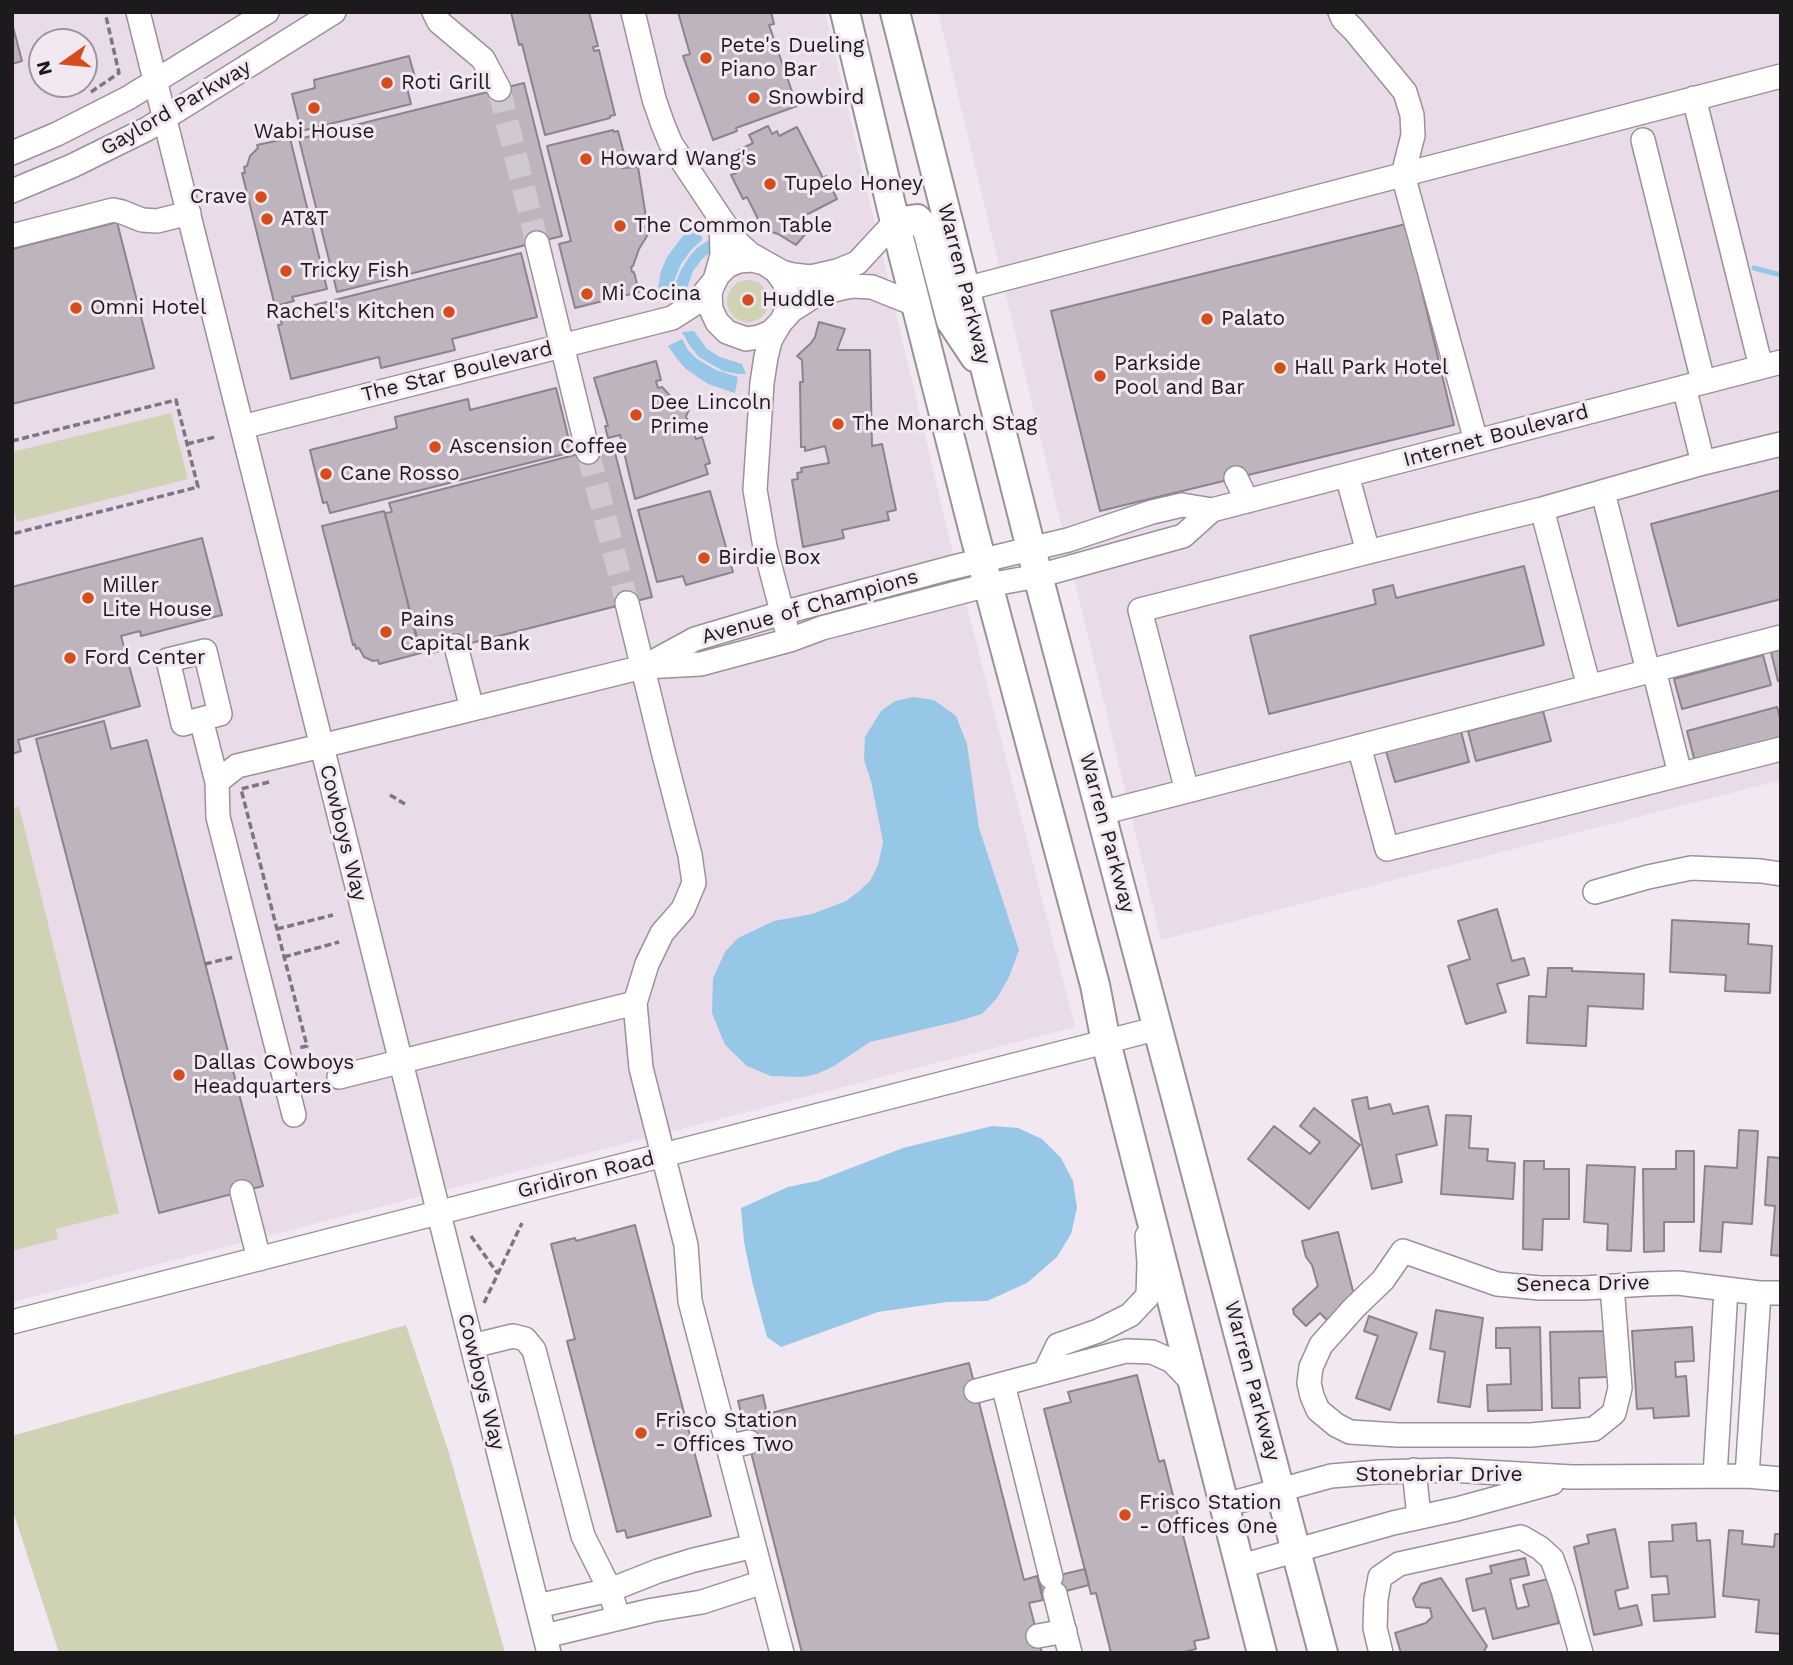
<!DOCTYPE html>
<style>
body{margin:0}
#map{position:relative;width:1793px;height:1665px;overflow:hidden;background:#f1e8f1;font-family:"Work Sans",sans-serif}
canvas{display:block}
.frame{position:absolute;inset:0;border:14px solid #1d1a1d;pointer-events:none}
.north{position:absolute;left:28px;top:28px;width:70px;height:70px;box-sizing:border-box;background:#f1e8f1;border:2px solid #9c969c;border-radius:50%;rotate:255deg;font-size:19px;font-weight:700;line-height:28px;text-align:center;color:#1d1a1d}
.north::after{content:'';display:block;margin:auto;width:24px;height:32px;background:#d54d1d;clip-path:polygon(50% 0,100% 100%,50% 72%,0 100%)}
</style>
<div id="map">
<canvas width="1793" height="1665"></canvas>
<div class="frame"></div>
<div class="north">N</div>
</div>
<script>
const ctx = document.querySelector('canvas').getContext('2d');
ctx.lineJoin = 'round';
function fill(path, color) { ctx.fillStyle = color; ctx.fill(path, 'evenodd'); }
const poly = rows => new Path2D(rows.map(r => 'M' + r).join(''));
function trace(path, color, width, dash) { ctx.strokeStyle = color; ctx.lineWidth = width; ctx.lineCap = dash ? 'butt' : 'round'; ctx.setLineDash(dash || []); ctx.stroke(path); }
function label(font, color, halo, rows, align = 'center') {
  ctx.font = font + ' "Work Sans",sans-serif'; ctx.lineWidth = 6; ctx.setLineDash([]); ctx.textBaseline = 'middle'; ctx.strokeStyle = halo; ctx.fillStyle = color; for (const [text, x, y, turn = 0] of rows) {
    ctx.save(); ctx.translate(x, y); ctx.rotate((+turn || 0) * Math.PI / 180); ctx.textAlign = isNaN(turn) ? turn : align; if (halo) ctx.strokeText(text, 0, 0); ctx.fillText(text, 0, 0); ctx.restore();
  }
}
fill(poly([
 [12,12,825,12,947,529,1075,1027,12,1302],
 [42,42,84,42,84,84,42,84],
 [938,12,1781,12,1781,780,1161,940]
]), '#eadbe9');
fill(poly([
 '727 301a21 21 0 1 1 42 0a21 21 0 1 1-42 0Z',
 [171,413,188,479,17,522,12,504,12,452],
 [19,806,119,1213,56,1229,58,1239,12,1251,12,808],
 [406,1325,449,1453,505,1653,59,1653,12,1508,12,1436]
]), '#d0d2b4');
fill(poly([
 [694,226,703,239,691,250,681,264,674,281,671,300,656,299,661,271,667,257,682,237],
 [712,238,713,250,702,259,693,271,688,285,685,301,676,305,675,298,676,282,680,272,689,257,698,247],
 [694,331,707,349,720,357,742,364,746,374,739,374,723,371,699,357,690,346,682,332],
 [682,339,688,350,697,359,716,370,738,377,735,393,708,384,686,369,677,359,668,346],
 [914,697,934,700,956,716,967,744,979,828,1019,950,1009,977,997,998,982,1014,955,1022,870,1042,834,1066,817,1074,803,1077,771,1076,747,1066,725,1045,712,1013,713,978,725,952,738,938,774,921,812,914,846,901,858,892,870,881,878,865,883,842,871,781,864,760,865,737,881,711,895,701],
 [992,1126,1018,1128,1042,1139,1061,1158,1073,1181,1077,1208,1071,1234,1057,1257,1027,1283,987,1301,947,1302,878,1312,781,1347,767,1337,753,1285,744,1242,741,1208,788,1187,817,1181,903,1148]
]), '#96c7e6');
trace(poly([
 [1754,268,1781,275]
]), '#96c7e6', 5);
const building = poly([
 [511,12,589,12,598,46,593,47,594,51,599,50,615,115,610,116,610,118,545,135,522,44,519,45,511,12],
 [678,12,771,12,774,24,769,25,797,106,736,128,737,131,713,140,683,56,690,54,678,12],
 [12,23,22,61,12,64,12,23],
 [409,56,416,81,406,84,411,104,301,131,292,94,315,88,314,80,409,56],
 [524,83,562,236,337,292,299,139,524,83],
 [768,126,772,134,777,131,779,136,797,127,823,178,826,176,837,199,804,216,814,224,796,245,778,234,759,228,760,223,747,197,743,199,731,175,736,173,727,156,753,143,749,135,768,126],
 [613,130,614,132,618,131,627,165,622,166,622,168,638,167,646,217,639,218,639,221,638,221,650,231,639,249,633,266,631,267,632,272,634,272,639,292,575,308,559,244,571,241,547,146,613,130],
 [290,138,327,289,292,297,294,301,275,306,242,173,245,173,244,167,247,166,250,156,258,148,257,145,290,138],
 [117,222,154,368,12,404,12,249,117,222],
 [1406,224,1454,425,1100,511,1051,311,1406,224],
 [521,253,537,317,452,339,455,350,381,368,379,357,291,379,278,325,282,324,279,314,521,253],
 [819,322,845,329,837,350,870,350,872,446,882,444,896,510,887,512,889,520,842,530,844,538,803,547,792,480,798,479,797,473,802,472,801,468,829,463,825,446,805,451,805,447,801,447,800,382,803,382,802,360,797,356,811,343,815,337,819,322],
 [656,361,661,380,656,381,658,388,662,387,674,400,689,410,686,416,691,433,693,432,696,439,702,437,710,463,705,465,708,474,635,499,620,435,608,438,605,426,608,426,594,378,656,361],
 [556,388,572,452,330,513,327,502,323,503,310,450,397,428,395,417,468,399,470,410,556,388],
 [613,445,652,597,428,654,424,638,417,640,385,513,392,512,389,503,613,445],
 [1781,490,1781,599,1678,626,1651,524,1781,490],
 [710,491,733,572,686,585,683,576,657,582,638,510,710,491],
 [384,511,421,653,379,664,378,660,373,661,364,657,359,648,356,649,355,644,353,645,322,526,384,511],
 [202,538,222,615,141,636,140,631,121,636,140,706,18,740,21,751,12,754,12,587,202,538],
 [1524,566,1544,645,1269,714,1250,636,1376,604,1373,590,1393,585,1396,598,1524,566],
 [1781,649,1781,680,1778,681,1771,652,1781,649],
 [1763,655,1771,685,1682,709,1674,679,1763,655],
 [1777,707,1781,720,1781,739,1695,762,1687,731,1777,707],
 [1543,711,1551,741,1476,761,1468,731,1543,711],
 [104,721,111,749,147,740,263,1186,159,1213,36,739,104,721],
 [1461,731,1469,762,1395,782,1386,751,1461,731],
 [1497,909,1512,961,1524,958,1529,975,1497,984,1506,1012,1466,1024,1448,966,1470,959,1458,921,1497,909],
 [1672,920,1749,924,1748,944,1772,946,1770,993,1725,991,1726,975,1670,972,1672,920],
 [1548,968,1572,968,1572,971,1644,974,1643,1009,1588,1006,1586,1046,1527,1043,1529,996,1546,997,1548,968],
 [1367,1097,1369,1109,1390,1104,1393,1114,1428,1106,1437,1145,1396,1155,1402,1182,1372,1189,1352,1100,1367,1097],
 [1314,1108,1360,1145,1309,1209,1248,1159,1274,1126,1310,1154,1320,1142,1300,1126,1314,1108],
 [1446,1115,1471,1116,1469,1148,1488,1149,1487,1161,1515,1163,1513,1199,1441,1194,1446,1115],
 [1739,1130,1758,1131,1752,1224,1723,1222,1721,1252,1700,1251,1705,1166,1737,1168,1739,1130],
 [1676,1151,1694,1151,1694,1222,1664,1222,1664,1251,1644,1252,1643,1169,1676,1169,1676,1151],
 [1768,1157,1781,1158,1781,1256,1771,1255,1775,1206,1765,1205,1768,1157],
 [1524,1161,1544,1161,1544,1169,1569,1169,1569,1219,1543,1219,1542,1250,1523,1249,1524,1161],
 [1587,1165,1635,1167,1631,1251,1607,1250,1608,1224,1584,1222,1587,1165],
 [635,1225,711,1516,627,1538,625,1530,617,1532,567,1341,575,1339,551,1244,575,1238,576,1241,635,1225],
 [1338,1232,1354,1295,1327,1320,1320,1313,1306,1326,1294,1314,1293,1309,1318,1286,1312,1265,1306,1257,1302,1241,1338,1232],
 [1436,1310,1483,1318,1470,1407,1438,1402,1445,1352,1430,1349,1436,1310],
 [1369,1316,1417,1333,1390,1410,1356,1398,1378,1336,1364,1331,1369,1316],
 [1540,1327,1542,1410,1488,1411,1487,1385,1511,1384,1510,1348,1496,1348,1496,1328,1540,1327],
 [1692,1327,1694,1361,1675,1362,1676,1377,1686,1376,1689,1416,1654,1418,1653,1408,1637,1409,1632,1331,1692,1327],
 [1607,1331,1608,1377,1579,1378,1580,1408,1552,1408,1550,1332,1607,1331],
 [969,1363,1024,1580,1037,1576,1043,1600,1029,1603,1042,1653,802,1653,738,1401,763,1395,767,1414,969,1363],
 [1137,1375,1159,1462,1164,1460,1209,1638,1194,1641,1196,1649,1180,1653,1111,1653,1096,1593,1091,1594,1044,1409,1071,1402,1068,1392,1137,1375],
 [1696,1523,1697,1541,1710,1540,1715,1617,1654,1621,1652,1595,1669,1594,1667,1576,1651,1577,1649,1542,1673,1541,1672,1525,1696,1523],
 [1615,1529,1628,1588,1615,1591,1619,1609,1637,1605,1642,1625,1594,1635,1574,1547,1589,1543,1587,1535,1615,1529],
 [1729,1530,1743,1531,1742,1544,1774,1547,1775,1534,1781,1534,1781,1634,1756,1632,1759,1600,1723,1596,1729,1530],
 [1525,1558,1529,1575,1510,1579,1517,1609,1529,1606,1523,1585,1548,1579,1559,1623,1493,1639,1485,1608,1473,1611,1466,1579,1492,1573,1490,1566,1525,1558],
 [1085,1569,1089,1585,1043,1597,1039,1580,1085,1569],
 [1441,1578,1487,1646,1483,1653,1401,1653,1395,1633,1426,1623,1432,1617,1430,1608,1416,1607,1413,1599,1421,1584,1441,1578]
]);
fill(building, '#bdb4bd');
trace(building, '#8c838c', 2);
trace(poly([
 [499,89,537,243],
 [588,452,627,603]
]), '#d1c9d1', 23, [23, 11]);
const minor = poly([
 [138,12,549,1653],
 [434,12,439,22,483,59,499,89],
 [633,12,654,99,663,125,671,144,721,219,738,243,750,254,782,272,793,275,811,277,837,271,857,263,895,222],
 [1340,12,1343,19,1354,30,1405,92,1412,115,1413,135,1403,175,1476,441],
 [1694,98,1761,367],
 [1643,140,1703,381],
 [12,153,57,134,128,98,267,12],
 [12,191,72,166,147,129,334,12],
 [12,236,113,210,122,212,142,220,157,221,189,213],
 [537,243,588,452],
 [965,289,1781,76],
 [1684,387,1703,463,1781,444],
 [242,427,672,318,697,302,715,280,722,255,721,219],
 [1347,475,1368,552,1140,610,1187,791,1781,637],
 [1236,478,1247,501],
 [1603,492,1648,671],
 [1542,509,1589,687],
 [1368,552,1542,509,1703,463],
 [627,603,663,751,690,855,694,883,683,909,662,933,647,964,635,1003,641,1068,686,1245,690,1301,782,1653],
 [786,627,765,547,755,490,762,383,766,357,770,341,773,335,776,330,781,322,787,310,788,296,784,282,776,271,764,263,752,260,739,261,727,266,718,275,712,287,710,294,711,309,717,322,727,332,746,339,759,337,771,332,781,322,792,310,817,294,842,288,853,286,872,287,917,305],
 [456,646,472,709],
 [649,664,695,639,782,613,950,568,1068,540,1152,512,1182,505,1212,510,1781,362],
 [1654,670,1680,774],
 [201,719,220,714,205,651,168,660,183,724,201,719,217,782],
 [1359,746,1387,849,1781,749],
 [1101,813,1187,791],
 [1595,892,1648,877,1691,868,1761,871,1781,874],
 [339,1077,635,1003],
 [294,1115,218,817,217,782,237,766,342,741,643,667,701,664,790,640,822,628,988,585,1038,576,1183,536,1212,510],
 [242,1192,259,1259],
 [1612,1286,1620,1388,1614,1413,1594,1429,1531,1435,1398,1435,1350,1432,1336,1425,1318,1410,1312,1396,1309,1383,1311,1367,1321,1345,1354,1308,1383,1280,1403,1251,1497,1284,1540,1288,1584,1288,1646,1284,1678,1283,1759,1293,1781,1293],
 [12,1322,1159,1028],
 [472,1346,513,1336,525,1339,534,1350,583,1536,610,1590,618,1618],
 [1045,1372,1058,1345,1098,1331,1130,1315,1148,1296,1149,1263,1147,1236],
 [1003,1384,1051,1577],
 [976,1391,1126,1351,1152,1352,1172,1361,1194,1384],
 [728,1447,749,1442],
 [1414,1470,1419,1517],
 [1715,1476,1726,1289],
 [1747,1476,1759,1293],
 [1225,1505,1331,1476,1379,1472,1449,1470,1572,1477,1747,1476,1781,1479],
 [1241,1566,1393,1523,1457,1509,1552,1483],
 [1055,1594,1070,1653],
 [537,1606,610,1590,658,1571,694,1560,754,1546],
 [545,1636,653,1610,702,1602,763,1582],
 [1038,1636,1065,1631],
 [1381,1653,1375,1628,1376,1599,1380,1577,1399,1564,1521,1537,1540,1548,1552,1559,1563,1590,1581,1653]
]);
const major = poly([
 [845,12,895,222,975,536,1095,985,1106,1042,1262,1653],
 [895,12,1038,576,1323,1653],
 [895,222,917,219,927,229,951,321,975,357]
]);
trace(minor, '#9a919a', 26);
trace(major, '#9a919a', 32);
trace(poly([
 [91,92,119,73,105,12],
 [12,441,176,400,198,487,12,534],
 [187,444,215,437],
 [269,782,241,789,307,1046,298,1048],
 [390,795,405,804],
 [277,929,333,915],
 [284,957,339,942],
 [205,964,234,957],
 [471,1236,498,1274],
 [484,1303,522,1223]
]), '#7c777c', 3.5, [7, 3.5]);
trace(minor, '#fff', 23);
trace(major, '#fff', 28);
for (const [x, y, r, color] of [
 [706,58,7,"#d54d1d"],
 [387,83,7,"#d54d1d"],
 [754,98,7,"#d54d1d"],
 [314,108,7,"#d54d1d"],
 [586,159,7,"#d54d1d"],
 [770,184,7,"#d54d1d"],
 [261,197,7,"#d54d1d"],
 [267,219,7,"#d54d1d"],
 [620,226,7,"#d54d1d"],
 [286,271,7,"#d54d1d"],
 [587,294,7,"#d54d1d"],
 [748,300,7,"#d54d1d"],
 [76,308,7,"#d54d1d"],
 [449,312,7,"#d54d1d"],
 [1207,319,7,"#d54d1d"],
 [1280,368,7,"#d54d1d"],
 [1100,376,7,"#d54d1d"],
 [636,415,7,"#d54d1d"],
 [838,424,7,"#d54d1d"],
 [435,447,7,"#d54d1d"],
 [326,474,7,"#d54d1d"],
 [704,558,7,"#d54d1d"],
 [88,598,7,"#d54d1d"],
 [386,632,7,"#d54d1d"],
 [70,658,7,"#d54d1d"],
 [179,1075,7,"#d54d1d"],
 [641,1433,7,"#d54d1d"],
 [1125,1515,7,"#d54d1d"]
]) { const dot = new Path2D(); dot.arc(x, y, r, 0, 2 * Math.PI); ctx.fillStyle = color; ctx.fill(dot); trace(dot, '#f1e8f1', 2.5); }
label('21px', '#1d1a1d', '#f1e8f1', [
 ["Pete's Dueling",720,46],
 ["Piano Bar",720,70],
 ["Roti Grill",401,83],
 ["Snowbird",768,98],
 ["Wabi House",314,132,"center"],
 ["Howard Wang's",600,159],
 ["Tupelo Honey",784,184],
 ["Crave",247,197,"right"],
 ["AT&T",281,219],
 ["The Common Table",634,226],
 ["Tricky Fish",300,271],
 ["Mi Cocina",601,294],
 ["Huddle",762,300],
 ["Omni Hotel",90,308],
 ["Rachel's Kitchen",435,312,"right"],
 ["Palato",1221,319],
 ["Parkside",1114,364],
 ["Pool and Bar",1114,388],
 ["Hall Park Hotel",1294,368],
 ["Dee Lincoln",650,403],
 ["Prime",650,427],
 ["The Monarch Stag",852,424],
 ["Ascension Coffee",449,447],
 ["Cane Rosso",340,474],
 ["Birdie Box",718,558],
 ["Miller",102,586],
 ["Lite House",102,610],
 ["Pains",400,620],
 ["Capital Bank",400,644],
 ["Ford Center",84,658],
 ["Dallas Cowboys",193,1063],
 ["Headquarters",193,1087],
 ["Frisco Station",655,1421],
 ["- Offices Two",655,1445],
 ["Frisco Station",1139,1503],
 ["- Offices One",1139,1527]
], 'left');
label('21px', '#1d1a1d', '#f1e8f1', [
 ["Gaylord Parkway",176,108,-30],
 ["Warren Parkway",964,284,76],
 ["The Star Boulevard",457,372,-14],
 ["Internet Boulevard",1496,436,-15],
 ["Avenue of Champions",810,607,-16],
 ["Cowboys Way",343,833,76],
 ["Warren Parkway",1107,833,75],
 ["Gridiron Road",586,1175,-14],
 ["Seneca Drive",1583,1284,-1],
 ["Warren Parkway",1252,1381,75],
 ["Cowboys Way",481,1382,76],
 ["Stonebriar Drive",1439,1475]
]);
</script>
